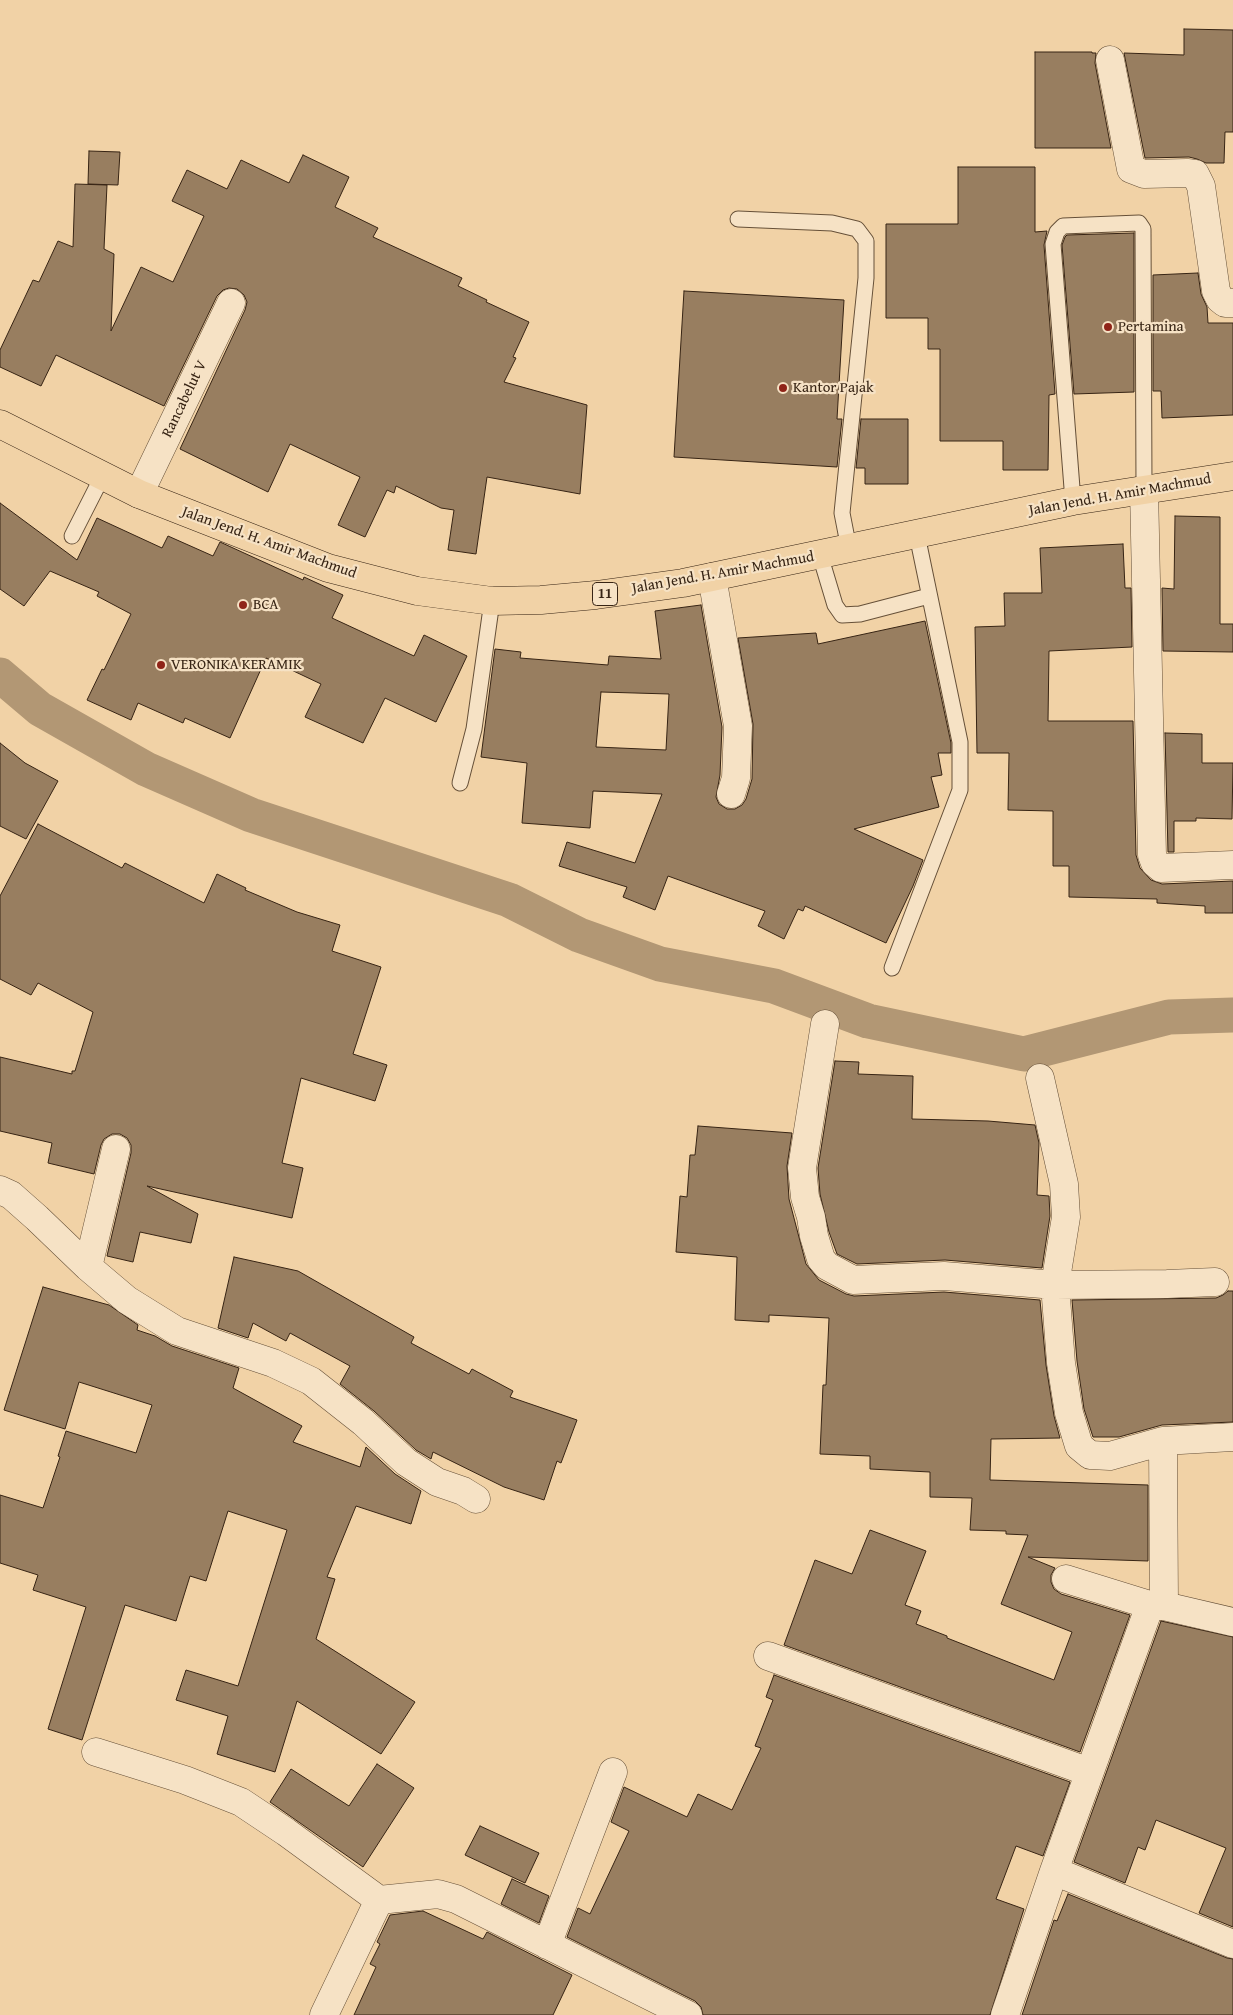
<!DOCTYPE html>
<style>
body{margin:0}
canvas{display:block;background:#f1d2a6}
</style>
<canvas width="1233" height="2015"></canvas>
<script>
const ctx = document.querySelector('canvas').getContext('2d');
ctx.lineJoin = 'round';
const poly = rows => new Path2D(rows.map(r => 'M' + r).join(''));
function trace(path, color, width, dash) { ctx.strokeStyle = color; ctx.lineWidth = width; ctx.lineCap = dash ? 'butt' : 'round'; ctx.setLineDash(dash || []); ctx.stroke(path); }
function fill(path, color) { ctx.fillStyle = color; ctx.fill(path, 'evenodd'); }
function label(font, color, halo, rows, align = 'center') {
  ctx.font = font + ' "Gentium Book Plus",serif'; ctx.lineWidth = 4.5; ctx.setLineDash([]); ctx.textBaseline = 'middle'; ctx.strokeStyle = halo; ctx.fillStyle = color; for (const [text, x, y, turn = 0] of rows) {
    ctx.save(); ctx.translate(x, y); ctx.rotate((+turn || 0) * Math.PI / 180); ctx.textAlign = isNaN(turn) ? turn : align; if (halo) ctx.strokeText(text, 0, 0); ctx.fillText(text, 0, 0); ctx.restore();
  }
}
trace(poly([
 [0,675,40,709,146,769,251,815,509,900,579,935,660,964,774,986,868,1021,1024,1054,1169,1017,1233,1015]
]), '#b29774', 35);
const building = poly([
 [1184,29,1233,30,1233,132,1225,132,1224,163,1206,163,1197,159,1189,157,1145,158,1124,53,1184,55,1184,29],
 [1035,52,1092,52,1092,53,1096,53,1095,63,1111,148,1035,148,1035,52],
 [89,151,120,152,118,185,88,184,89,151],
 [303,155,349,177,335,207,378,228,373,237,462,278,458,286,487,300,486,302,529,322,513,357,516,358,504,382,587,405,580,494,487,477,476,554,448,550,454,510,441,508,396,486,394,493,387,490,365,537,338,525,360,477,290,444,268,492,180,449,245,310,247,302,244,295,237,289,229,288,223,290,217,296,164,406,56,355,41,386,0,367,0,350,33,280,39,282,58,241,73,247,75,184,107,185,104,249,114,254,111,331,141,267,173,282,204,216,172,201,187,170,227,189,241,160,289,183,303,155],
 [958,167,1035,167,1035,232,1047,231,1044,245,1055,394,1049,395,1048,470,1003,470,1003,441,940,441,940,349,928,349,928,318,886,318,886,224,958,224,958,167],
 [1134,233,1134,392,1074,394,1062,245,1065,237,1067,235,1134,233],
 [1198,273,1201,294,1207,307,1208,323,1233,323,1233,415,1162,418,1161,391,1153,391,1153,275,1198,273],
 [684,291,844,300,837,419,842,419,837,467,674,457,684,291],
 [861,419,908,419,908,484,865,484,865,468,856,468,861,419],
 [0,503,77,560,97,518,162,548,168,536,213,556,220,542,303,580,304,577,343,595,332,618,414,656,424,635,467,656,436,722,385,698,363,743,305,717,321,684,266,658,230,738,185,718,183,723,138,703,131,720,87,700,102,669,104,670,131,614,97,596,99,592,50,571,24,606,0,589,0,503],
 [1175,516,1220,517,1220,624,1233,624,1233,652,1163,651,1162,588,1174,589,1175,516],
 [1123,544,1125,588,1131,588,1132,647,1049,651,1048,721,1133,721,1136,855,1140,868,1151,880,1162,884,1233,881,1233,913,1205,913,1205,906,1157,903,1157,899,1069,897,1069,866,1053,866,1053,811,1008,810,1009,753,977,753,975,627,1005,626,1004,593,1042,593,1040,548,1123,544],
 [701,605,722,727,720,775,716,797,719,804,727,809,735,809,742,805,746,799,752,779,753,724,738,638,816,633,818,644,925,621,951,743,951,753,938,753,942,775,931,777,939,807,854,829,923,860,913,886,886,943,805,906,803,911,798,909,784,939,758,926,765,911,668,876,655,910,623,897,627,887,559,866,567,842,635,863,662,794,593,791,590,828,522,823,527,763,481,757,495,649,521,652,520,658,608,665,609,656,661,659,655,611,701,605],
 [601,692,669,694,666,750,596,747,601,692],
 [1165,733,1202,734,1202,763,1233,763,1232,819,1196,818,1196,821,1174,821,1174,852,1168,852,1165,733],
 [0,743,25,763,58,781,26,839,0,826,0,743],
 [38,824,122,868,125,863,204,903,217,874,246,888,245,890,297,912,340,925,332,951,381,967,353,1054,387,1065,375,1101,301,1078,282,1163,303,1168,292,1218,147,1186,198,1214,191,1243,140,1232,133,1262,107,1256,131,1153,131,1145,127,1138,120,1134,112,1134,104,1139,101,1145,94,1174,48,1163,52,1143,0,1131,0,1057,72,1074,72,1071,75,1071,93,1012,38,983,31,995,0,979,0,896,38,824],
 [835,1061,859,1062,858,1074,913,1076,912,1119,988,1121,1035,1125,1039,1143,1037,1195,1049,1196,1050,1216,1042,1268,945,1260,857,1264,837,1254,829,1232,820,1194,818,1168,835,1061],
 [698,1126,792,1133,787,1166,789,1199,806,1264,819,1280,846,1294,854,1296,944,1292,1040,1300,1046,1365,1054,1416,1060,1438,991,1439,990,1480,1148,1485,1148,1561,1028,1557,1055,1568,1051,1575,1051,1582,1054,1589,1061,1594,1130,1615,1080,1752,784,1645,815,1560,852,1574,870,1530,926,1551,905,1605,921,1611,916,1624,947,1636,947,1638,1054,1680,1072,1632,1001,1604,1028,1535,1006,1534,1006,1531,970,1530,972,1498,930,1497,930,1472,870,1469,870,1456,820,1454,823,1385,826,1385,829,1318,769,1315,769,1322,735,1320,737,1257,676,1252,680,1196,687,1197,690,1155,695,1155,698,1126],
 [234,1257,298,1271,414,1337,411,1343,469,1374,472,1369,513,1391,510,1397,577,1420,561,1463,557,1461,544,1500,504,1487,433,1452,431,1459,416,1450,374,1411,340,1384,350,1366,290,1333,286,1341,253,1323,248,1338,218,1328,234,1257],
 [43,1287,109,1305,138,1325,137,1330,155,1336,172,1346,239,1368,233,1388,302,1426,293,1442,360,1467,366,1447,395,1474,421,1491,411,1524,356,1506,327,1577,335,1579,316,1639,415,1702,381,1754,297,1701,275,1772,217,1754,228,1716,176,1700,186,1670,238,1686,287,1530,228,1511,206,1581,190,1576,176,1621,125,1605,82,1740,48,1729,86,1607,33,1590,38,1575,0,1563,0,1495,43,1508,60,1457,58,1456,66,1431,136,1453,152,1405,79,1382,65,1429,4,1410,43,1287],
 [1228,1291,1233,1291,1233,1422,1162,1425,1119,1437,1093,1437,1084,1409,1077,1361,1072,1300,1216,1298,1223,1295,1228,1291],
 [1161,1621,1233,1637,1233,1927,1199,1913,1226,1848,1156,1820,1145,1850,1138,1847,1125,1883,1074,1862,1161,1621],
 [774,1675,1070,1782,1043,1856,1016,1846,996,1899,1024,1909,990,2015,703,2015,701,2007,695,2001,567,1937,578,1908,590,1914,629,1831,611,1822,624,1787,687,1817,698,1794,732,1810,761,1748,755,1746,773,1700,766,1697,774,1675],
 [377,1764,414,1788,363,1867,270,1802,291,1769,349,1806,377,1764],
 [480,1826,539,1853,525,1883,465,1855,480,1826],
 [512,1879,549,1896,539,1923,501,1904,512,1879],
 [1068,1894,1227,1958,1233,1959,1233,2015,1022,2015,1054,1920,1057,1921,1068,1894],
 [423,1911,483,1939,487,1932,572,1975,553,2015,354,2015,376,1967,370,1964,380,1944,377,1942,390,1915,423,1911]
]);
fill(building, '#987e60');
trace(building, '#372414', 1);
const service = poly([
 [738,219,832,223,857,229,866,241,866,278,842,513,849,549],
 [1073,501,1053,244,1057,232,1063,226,1139,223,1143,229,1144,489],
 [72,536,103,475],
 [820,555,835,605,842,615,860,614,929,596],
 [460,783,474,729,492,601],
 [892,968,960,790,960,742,917,535]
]);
const minor = poly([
 [1110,60,1131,169,1144,174,1187,173,1195,174,1201,186,1216,291,1220,299,1225,303,1233,303],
 [1144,489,1152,855,1155,863,1161,868,1233,865],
 [139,494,231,303],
 [712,577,738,726,736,778,731,794],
 [825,1024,802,1168,805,1197,811,1217,814,1236,821,1259,827,1266,853,1280,944,1276,1055,1285,1167,1284,1215,1282],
 [1040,1078,1064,1184,1066,1217,1055,1285,1061,1363,1069,1413,1079,1446,1090,1455,1110,1456,1163,1441,1233,1437],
 [0,1190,11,1195,37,1218,88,1267,127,1300,177,1331,273,1363,311,1381,363,1422,406,1462,437,1482,463,1491,476,1499],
 [88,1267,116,1149],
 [1163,1441,1164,1606],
 [1066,1579,1150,1605,1164,1606,1233,1622],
 [768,1656,1089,1772],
 [96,1752,185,1780,241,1802,286,1832,379,1900,438,1894,456,1899,688,2015],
 [1054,1871,1233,1944],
 [547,1945,613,1772],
 [324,2015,379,1900],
 [1005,2015,1054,1871,1150,1605]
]);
const trunk = poly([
 [0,424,139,494,328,568,417,591,492,601,541,600,596,595,683,583,1073,501,1233,476]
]);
trace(service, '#665038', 17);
trace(minor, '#665038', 29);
trace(trunk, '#372414', 29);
trace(service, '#f6e2c5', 15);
trace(minor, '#f6e2c5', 28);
trace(trunk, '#f1d2a6', 28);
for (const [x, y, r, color] of [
 [1108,327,5,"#8f2418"],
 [783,388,5,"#8f2418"],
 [243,605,5,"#8f2418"],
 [161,665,5,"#8f2418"]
]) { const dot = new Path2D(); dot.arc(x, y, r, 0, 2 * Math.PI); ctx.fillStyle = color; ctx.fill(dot); trace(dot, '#f6e2c5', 2); }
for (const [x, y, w] of [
 [605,594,25]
]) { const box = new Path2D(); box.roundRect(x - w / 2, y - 11.5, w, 23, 4); ctx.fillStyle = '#f6e2c5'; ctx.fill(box); trace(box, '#372414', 1); }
label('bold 14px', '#372414', null, [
 ["11",605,594]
]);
label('15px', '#372414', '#f6e2c5', [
 ["Pertamina",1118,327],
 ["Kantor Pajak",793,388],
 ["BCA",253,605],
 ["VERONIKA KERAMIK",171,665]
], 'left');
label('15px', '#372414', '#f6e2c5', [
 ["Rancabelut V",185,399,-64],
 ["Jalan Jend. H. Amir Machmud",1120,495,-10],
 ["Jalan Jend. H. Amir Machmud",269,543,20],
 ["Jalan Jend. H. Amir Machmud",723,573,-10]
]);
</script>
